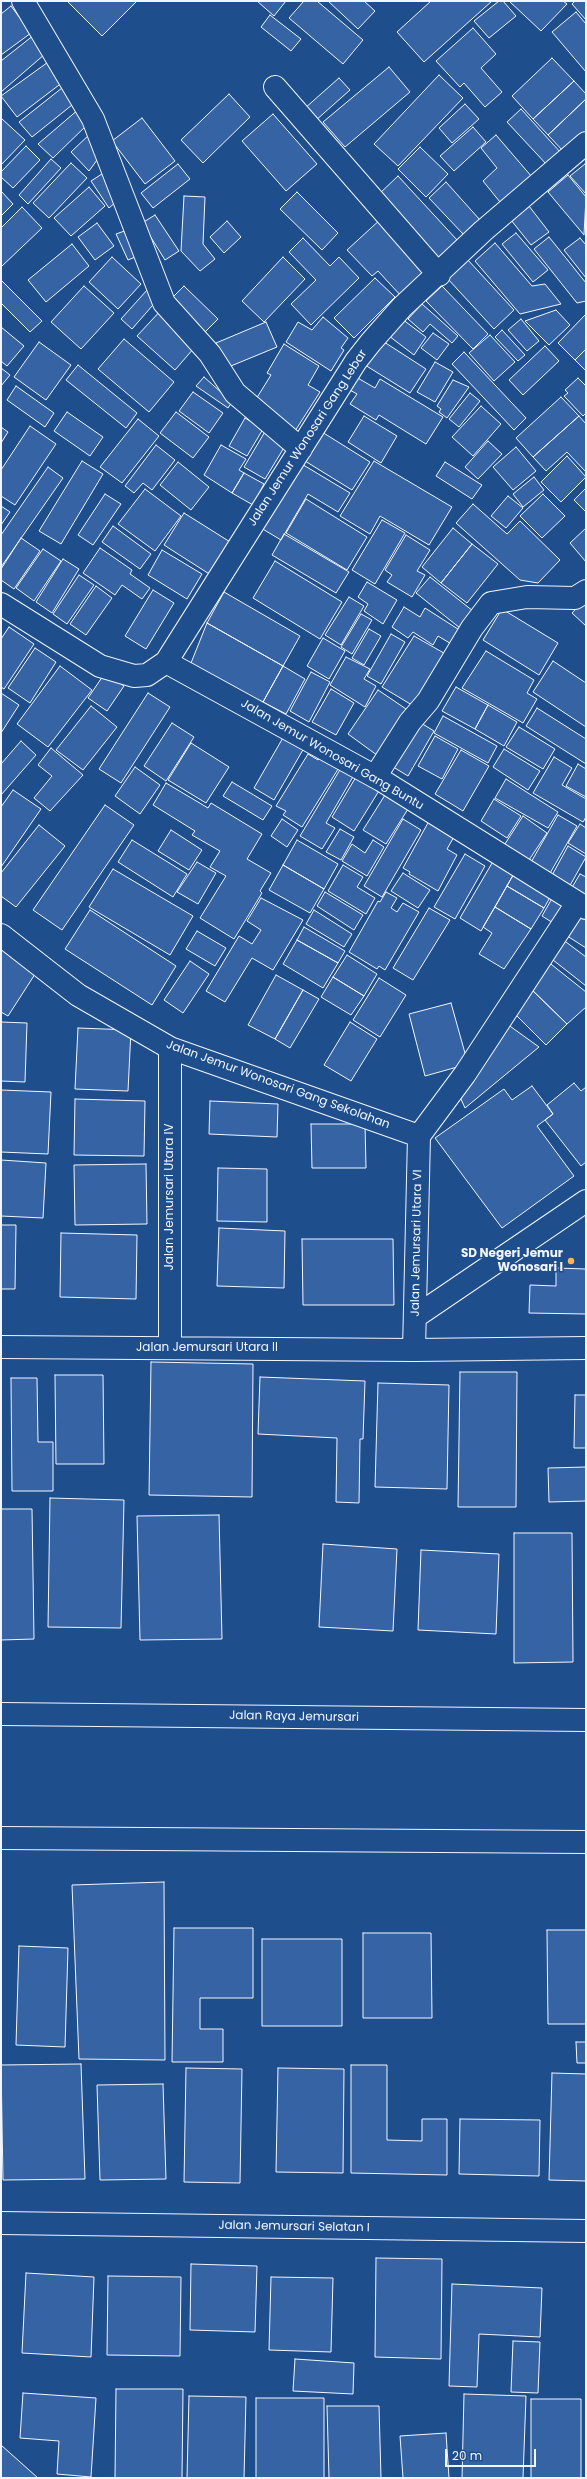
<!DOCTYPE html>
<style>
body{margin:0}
#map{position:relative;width:587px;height:2479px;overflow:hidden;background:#1f4e8c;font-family:Poppins,sans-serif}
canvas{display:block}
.frame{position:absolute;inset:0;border:2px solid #f2f6ff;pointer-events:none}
.scale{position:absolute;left:445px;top:2449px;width:91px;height:18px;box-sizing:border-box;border:2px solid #f2f6ff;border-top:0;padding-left:5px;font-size:12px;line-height:14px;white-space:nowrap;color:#f2f6ff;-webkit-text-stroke:3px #1f4e8c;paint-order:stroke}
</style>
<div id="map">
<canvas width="587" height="2479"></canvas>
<div class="frame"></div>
<div class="scale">20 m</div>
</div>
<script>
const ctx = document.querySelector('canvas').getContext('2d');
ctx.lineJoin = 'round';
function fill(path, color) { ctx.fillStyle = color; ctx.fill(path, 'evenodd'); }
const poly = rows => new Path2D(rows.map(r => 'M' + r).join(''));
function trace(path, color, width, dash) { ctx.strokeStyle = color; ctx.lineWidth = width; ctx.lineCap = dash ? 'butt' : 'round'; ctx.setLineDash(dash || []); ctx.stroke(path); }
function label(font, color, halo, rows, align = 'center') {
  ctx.font = font + ' Poppins,sans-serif'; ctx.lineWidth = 3; ctx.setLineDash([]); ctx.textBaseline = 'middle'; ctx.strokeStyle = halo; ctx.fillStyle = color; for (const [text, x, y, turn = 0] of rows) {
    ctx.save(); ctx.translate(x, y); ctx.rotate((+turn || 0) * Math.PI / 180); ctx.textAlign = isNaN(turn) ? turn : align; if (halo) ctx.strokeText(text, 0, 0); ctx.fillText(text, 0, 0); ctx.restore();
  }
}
const building = poly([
 [67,1,137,1,102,36,67,1],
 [257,1,286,1,274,16,257,1],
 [304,1,317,1,363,40,343,64,289,18,304,1],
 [328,1,364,1,375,11,358,29,328,1],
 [431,1,492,1,424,62,397,32,431,1],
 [499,1,503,1,516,16,489,38,474,21,499,1],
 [509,1,563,1,567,4,541,31,509,1],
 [575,1,586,1,586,20,572,4,575,1],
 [11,6,31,33,1,55,1,14,11,6],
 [576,12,586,24,586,72,552,32,576,12],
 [270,15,301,39,291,51,261,27,270,15],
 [473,28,496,54,481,68,502,92,485,107,464,83,460,87,436,61,473,28],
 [34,35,45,54,1,92,1,61,34,35],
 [552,58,574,81,533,119,512,96,552,58],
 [51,60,63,82,17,117,1,96,51,60],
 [389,67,410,92,345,147,323,122,389,67],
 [439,75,463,98,398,166,374,144,439,75],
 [339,78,350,90,315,121,304,109,339,78],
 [574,81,586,94,586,99,548,135,533,119,574,81],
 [67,84,77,101,32,137,19,122,67,84],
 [229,94,250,117,203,163,181,140,229,94],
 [586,99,586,132,564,152,548,135,586,99],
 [465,104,479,119,452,143,439,128,465,104],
 [79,109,89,123,53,158,38,144,79,109],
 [521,109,562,154,548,166,507,122,521,109],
 [273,114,317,164,286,191,242,141,273,114],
 [1,118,25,140,1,165,1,118],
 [142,118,175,161,145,184,112,141,142,118],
 [473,127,486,142,454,171,440,156,473,127],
 [92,132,100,156,89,171,71,152,92,132],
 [496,135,532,177,500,202,483,181,497,168,481,148,496,135],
 [26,146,40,160,13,188,1,177,1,172,26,146],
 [420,147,448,174,426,197,398,169,420,147],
 [51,159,61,168,28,204,19,195,51,159],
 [71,163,87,178,49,218,33,203,71,163],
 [178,164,190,179,153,208,141,193,178,164],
 [585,164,586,165,586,194,570,176,585,164],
 [105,172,116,202,109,208,91,181,105,172],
 [568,175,586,197,584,235,548,192,568,175],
 [398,176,458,241,437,261,377,196,398,176],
 [446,182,480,220,464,235,429,198,446,182],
 [89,187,105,206,71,236,54,218,89,187],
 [1,191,13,204,1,216,1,191],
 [297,192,338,233,322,250,280,209,297,192],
 [184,196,205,197,203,244,215,259,200,271,181,251,184,196],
 [529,206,549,232,531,245,511,220,529,206],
 [22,207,42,228,1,267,1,228,22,207],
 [155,215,179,251,165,260,142,223,155,215],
 [382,218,427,273,402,297,378,271,372,276,347,250,382,218],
 [227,221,241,237,224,253,210,237,227,221],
 [97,223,114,246,95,260,78,237,97,223],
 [130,229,140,255,128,260,116,234,130,229],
 [516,233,548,270,533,282,502,244,516,233],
 [549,237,586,283,586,301,577,303,534,249,549,237],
 [303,238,330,266,339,257,359,278,311,325,291,304,316,280,289,252,303,238],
 [580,238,586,245,586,278,564,250,580,238],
 [495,243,532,286,545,284,561,304,520,314,475,261,495,243],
 [72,244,89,266,46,302,28,280,72,244],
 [112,257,141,284,118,309,89,282,112,257],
 [283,257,305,279,264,322,242,301,283,257],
 [467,259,514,310,494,329,447,278,467,259],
 [375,278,395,297,354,338,334,318,375,278],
 [1,280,42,321,30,332,1,303,1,280],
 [84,286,114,313,81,349,51,322,84,286],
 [184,286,218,319,200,337,169,301,184,286],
 [442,286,488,334,473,349,426,301,442,286],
 [148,289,159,298,132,329,121,319,148,289],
 [422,304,458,336,452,343,430,324,423,332,408,319,422,304],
 [163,308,194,348,175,370,137,336,163,308],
 [556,310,570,325,549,345,525,321,556,310],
 [586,314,586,349,575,360,558,343,586,314],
 [323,317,348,338,341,348,344,350,331,371,286,342,298,322,312,330,323,317],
 [402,319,426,337,414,355,389,336,402,319],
 [521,319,539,341,527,351,508,330,521,319],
 [266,322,277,347,226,368,216,343,266,322],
 [1,327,24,346,7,366,1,361,1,327],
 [502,330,525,355,518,361,495,337,502,330],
 [433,333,449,344,437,360,421,348,433,333],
 [490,335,515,362,494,381,469,353,490,335],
 [124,339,174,382,149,412,98,369,124,339],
 [381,340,426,369,410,393,365,365,381,340],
 [39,342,71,365,46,400,14,377,39,342],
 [284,344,319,366,308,385,320,392,295,431,253,404,271,375,267,373,284,344],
 [545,346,559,361,523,395,509,380,545,346],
 [586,349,586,371,575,360,586,349],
 [464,352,526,418,514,430,452,364,464,352],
 [435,362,453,372,435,402,417,392,435,362],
 [78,365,137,413,126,428,66,380,78,365],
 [1,368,10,375,1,386,1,368],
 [204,377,232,402,228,408,196,386,204,377],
 [356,377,375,388,380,379,443,417,426,444,379,415,376,420,350,404,357,394,348,389,356,377],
 [578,378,586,386,586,413,583,416,564,396,568,393,565,390,578,378],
 [453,380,469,387,447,418,439,412,441,409,437,406,453,380],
 [16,386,54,413,45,427,7,400,16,386],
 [193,392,223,413,209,433,179,411,193,392],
 [470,393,480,401,459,427,449,419,470,393],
 [561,397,579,416,533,457,516,438,561,397],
 [481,406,501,424,473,456,452,437,481,406],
 [67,412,103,437,90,456,54,431,67,412],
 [176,412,209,437,193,458,160,433,176,412],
 [364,416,397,436,381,463,348,442,364,416],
 [579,416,586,424,586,472,567,452,546,471,533,457,579,416],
 [245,418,263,429,247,456,229,446,245,418],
 [138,419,159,436,122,483,100,467,138,419],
 [30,426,56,444,15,505,1,496,1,470,30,426],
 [1,427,8,432,1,443,1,427],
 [266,430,285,446,265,479,244,467,266,430],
 [322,432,370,462,352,490,305,461,322,432],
 [488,441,502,454,478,479,465,467,488,441],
 [156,445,175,460,152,490,143,483,134,493,125,486,156,445],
 [221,445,246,459,239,470,244,473,232,493,204,475,221,445],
 [516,447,536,471,513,490,493,467,516,447],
 [567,456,586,477,561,502,541,482,567,456],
 [82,461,103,474,61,544,39,531,82,461],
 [374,461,452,507,429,545,380,516,370,534,340,516,374,461],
 [178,462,209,487,191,510,160,485,178,462],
 [445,462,482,485,472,499,436,476,445,462],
 [300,463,350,493,338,512,308,494,281,540,261,528,300,463],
 [48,467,63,478,1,567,1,535,48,467],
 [244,473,264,484,253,505,232,493,244,473],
 [534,477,544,490,523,507,513,494,534,477],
 [586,488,586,512,574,500,586,488],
 [145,489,181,516,155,551,118,524,145,489],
 [105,494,121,504,93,545,78,535,105,494],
 [543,494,565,516,542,538,520,516,543,494],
 [508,496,523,508,506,528,491,516,508,496],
 [306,499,367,537,347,570,286,533,306,499],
 [473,504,507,534,520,521,560,560,538,583,520,580,456,523,473,504],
 [1,506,10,512,1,525,1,506],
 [184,513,235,545,214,577,164,545,184,513],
 [382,520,405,533,375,584,352,570,382,520],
 [113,526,151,554,140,569,102,542,113,526],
 [453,528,472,544,441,583,422,567,453,528],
 [586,528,586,562,570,543,586,528],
 [284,534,349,572,336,593,272,555,284,534],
 [406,535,430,550,417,571,425,575,412,597,387,582,392,575,385,570,406,535],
 [21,538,40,551,14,589,1,580,1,569,21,538],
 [472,544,498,564,467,603,441,583,472,544],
 [100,548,132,570,130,574,150,588,142,599,122,585,115,595,83,573,100,548],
 [43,549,61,561,34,601,16,588,43,549],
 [162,550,202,574,187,599,148,575,162,550],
 [63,559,79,569,52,613,36,602,63,559],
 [275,561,342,602,320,639,253,598,275,561],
 [79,575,94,585,67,624,53,614,79,575],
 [430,577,473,611,460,628,416,593,430,577],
 [367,582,397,600,383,624,364,611,368,604,358,597,367,582],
 [96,586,112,598,86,635,70,624,96,586],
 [153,590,174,603,146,649,125,636,153,590],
 [224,592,300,636,283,666,207,623,224,592],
 [349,597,364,606,341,645,325,635,349,597],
 [586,598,586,626,572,613,586,598],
 [404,607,420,617,425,608,461,631,453,645,438,636,433,645,413,632,408,638,392,627,404,607],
 [502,609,558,643,539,675,483,640,502,609],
 [361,614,372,620,352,654,341,647,361,614],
 [207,623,283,666,263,702,189,668,207,623],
 [9,627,34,644,4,689,1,687,1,639,9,627],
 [369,629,381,636,364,665,352,658,369,629],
 [391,634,405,642,381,684,367,676,391,634],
 [414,636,449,656,417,708,382,687,414,636],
 [323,638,345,651,329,679,307,666,323,638],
 [35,648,56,662,30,703,8,688,35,648],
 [486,651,534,680,527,693,537,699,523,723,462,688,486,651],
 [346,657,370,669,364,679,376,686,365,707,330,685,346,657],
 [553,661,586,683,586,727,533,692,553,661],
 [60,666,92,690,48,747,17,724,60,666],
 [283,666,305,679,286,714,263,702,283,666],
 [311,672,330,682,309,722,290,711,311,672],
 [105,673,124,686,107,711,88,698,105,673],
 [456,687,488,705,475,729,442,711,456,687],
 [331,689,354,703,336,735,312,722,331,689],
 [378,690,412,713,381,758,348,734,378,690],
 [1,693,19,705,1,733,1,693],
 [148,693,170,707,121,783,99,769,148,693],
 [488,705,517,722,504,746,475,729,488,705],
 [91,706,117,727,83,770,56,750,91,706],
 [537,708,586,739,586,764,526,726,537,708],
 [443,716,497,746,488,763,434,733,443,716],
 [416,720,434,731,408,776,390,765,416,720],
 [172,723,194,737,166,781,144,766,172,723],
 [519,727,555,749,543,769,506,747,519,727],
 [284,736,304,748,274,800,254,788,284,736],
 [435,736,458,749,442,779,418,766,435,736],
 [21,741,36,755,1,795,1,764,21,741],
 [191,743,229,767,206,803,168,780,191,743],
 [51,748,83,775,50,811,34,798,52,776,38,765,51,748],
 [504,749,540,771,528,790,493,767,504,749],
 [461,750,489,766,463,811,435,794,461,750],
 [308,754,318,760,321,755,340,766,302,827,283,815,286,811,276,806,308,754],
 [554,757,572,768,562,785,586,799,586,817,583,822,533,793,554,757],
 [578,764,586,769,586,797,566,786,578,764],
 [135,767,160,785,140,814,115,796,135,767],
 [341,768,354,775,326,823,335,828,322,849,300,836,341,768],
 [359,772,382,786,354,831,332,817,359,772],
 [506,779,558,812,548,828,495,798,506,779],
 [232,782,272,806,263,820,223,796,232,782],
 [166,783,208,808,211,803,262,834,247,859,271,873,260,891,262,893,234,939,200,918,226,876,210,867,220,851,192,835,195,831,153,805,166,783],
 [13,790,41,809,1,867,1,807,13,790],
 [385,795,408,809,386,844,363,830,385,795],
 [494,799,521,816,507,838,481,821,494,799],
 [105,805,134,825,62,930,33,910,105,805],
 [558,815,577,826,549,875,530,864,558,815],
 [523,816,547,833,527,863,503,847,523,816],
 [282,819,298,830,287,847,271,836,282,819],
 [403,819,421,830,382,897,364,886,403,819],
 [429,821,455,835,447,849,457,855,438,891,409,874,410,872,403,868,429,821],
 [580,824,586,828,586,854,568,843,580,824],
 [39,825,65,846,16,907,1,896,1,873,39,825],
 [340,829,354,837,341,860,326,852,340,829],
 [171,830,202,850,189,870,158,851,171,830],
 [132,840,187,874,173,897,118,862,132,840],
 [297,840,338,864,324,889,283,865,297,840],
 [373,840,384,847,367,876,342,861,352,844,365,853,373,840],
 [568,846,586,857,568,889,550,879,568,846],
 [465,854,485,866,455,919,434,907,465,854],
 [495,858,516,870,481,931,460,918,495,858],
 [197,862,216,873,198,904,177,892,197,862],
 [283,865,324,889,310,913,269,890,283,865],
 [343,865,363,877,357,887,375,898,366,914,328,891,343,865],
 [113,869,193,916,170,955,89,907,113,869],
 [516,870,553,892,544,908,507,886,516,870],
 [403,873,430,890,418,908,391,891,403,873],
 [580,874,586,877,586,898,571,889,580,874],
 [507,886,544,908,531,929,495,907,507,886],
 [325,892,363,915,354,930,317,906,325,892],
 [386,892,397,898,391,908,397,912,403,903,419,912,385,970,379,966,377,969,349,952,378,901,380,902,386,892],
 [554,895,571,905,558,926,542,916,554,895],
 [261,898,303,920,273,970,252,958,225,1002,206,991,239,936,252,944,261,930,247,921,261,898],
 [495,907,531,929,504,969,479,954,492,933,483,927,495,907],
 [429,908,450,920,413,980,393,968,429,908],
 [90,910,176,966,152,1005,65,949,90,910],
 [314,910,352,934,344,947,306,924,314,910],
 [586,913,586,948,561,932,586,913],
 [304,927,345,951,338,963,297,940,304,927],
 [197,931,226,948,215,966,186,949,197,931],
 [562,939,586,957,586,986,548,956,562,939],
 [297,940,338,963,323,988,283,964,297,940],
 [1,948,37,971,8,1016,1,1012,1,948],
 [347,955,377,974,364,996,333,977,347,955],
 [190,961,209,974,183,1013,164,1000,190,961],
 [547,961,586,992,586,1007,567,1024,529,987,547,961],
 [276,975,303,990,275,1039,248,1025,276,975],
 [333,977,364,996,351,1015,321,997,333,977],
 [379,978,406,995,380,1037,353,1020,379,978],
 [529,987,567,1024,546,1045,510,1009,529,987],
 [303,990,319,999,290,1048,275,1039,303,990],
 [451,1003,468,1064,425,1076,409,1014,451,1003],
 [1,1022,27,1023,25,1082,1,1081,1,1022],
 [350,1022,377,1039,351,1081,324,1065,350,1022],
 [507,1024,539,1047,465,1108,456,1088,507,1024],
 [78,1028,131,1030,128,1091,75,1089,78,1028],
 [574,1083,581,1091,586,1087,586,1162,581,1166,545,1120,553,1114,547,1105,574,1083],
 [532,1086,553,1114,537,1126,574,1176,502,1228,435,1138,504,1089,512,1100,532,1086],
 [1,1090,51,1092,48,1154,1,1152,1,1090],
 [75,1099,145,1101,144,1156,74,1155,75,1099],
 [210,1101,278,1104,277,1137,209,1134,210,1101],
 [311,1124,365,1124,366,1168,312,1168,311,1124],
 [1,1160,46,1163,43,1218,1,1216,1,1160],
 [146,1164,147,1224,75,1225,74,1165,146,1164],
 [218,1168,267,1169,267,1222,217,1221,218,1168],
 [1,1225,16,1225,15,1289,1,1289,1,1225],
 [219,1228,285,1231,284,1288,217,1286,219,1228],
 [61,1233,137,1235,136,1299,60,1297,61,1233],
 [302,1239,393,1239,394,1305,303,1305,302,1239],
 [556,1268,586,1269,586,1314,529,1313,530,1285,556,1286,556,1268],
 [151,1362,253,1364,252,1497,149,1495,151,1362],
 [460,1372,517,1372,516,1507,458,1507,460,1372],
 [55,1375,103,1375,104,1464,56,1464,55,1375],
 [260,1377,365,1381,363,1439,360,1439,359,1503,336,1502,337,1438,258,1434,260,1377],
 [11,1378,37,1378,38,1442,53,1442,53,1491,12,1491,11,1378],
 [378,1383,449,1385,447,1489,375,1487,378,1383],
 [575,1395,586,1395,586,1448,574,1448,575,1395],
 [586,1467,586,1501,549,1502,548,1468,586,1467],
 [50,1498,124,1500,121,1628,48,1627,50,1498],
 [1,1509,32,1509,34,1639,1,1640,1,1509],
 [219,1515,222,1639,140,1640,137,1516,219,1515],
 [514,1533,572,1533,573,1662,514,1663,514,1533],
 [323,1544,397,1549,393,1631,319,1627,323,1544],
 [421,1550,499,1554,496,1634,418,1630,421,1550],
 [164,1882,165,2060,79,2059,72,1885,164,1882],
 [174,1928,253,1928,253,1998,200,1998,200,2029,223,2029,223,2062,172,2062,174,1928],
 [547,1930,586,1930,586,2024,548,2024,547,1930],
 [363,1933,431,1933,432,2018,363,2018,363,1933],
 [262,1939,342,1939,342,2026,262,2026,262,1939],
 [19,1946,68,1948,65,2047,16,2045,19,1946],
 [576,2042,586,2042,586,2063,577,2063,576,2042],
 [81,2064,85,2179,3,2180,1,2065,81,2064],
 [351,2065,387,2065,387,2140,422,2141,422,2119,447,2119,447,2175,351,2173,351,2065],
 [186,2068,242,2069,240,2183,184,2182,186,2068],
 [278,2068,344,2069,343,2173,276,2172,278,2068],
 [552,2073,586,2074,586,2181,549,2180,552,2073],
 [163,2084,166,2179,100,2180,97,2085,163,2084],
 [460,2119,540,2120,539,2176,459,2174,460,2119],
 [376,2258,442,2259,441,2359,375,2357,376,2258],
 [191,2264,257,2266,255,2332,190,2330,191,2264],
 [26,2273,94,2277,91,2357,22,2353,26,2273],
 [108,2276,181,2277,180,2356,107,2355,108,2276],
 [271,2277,333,2278,331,2352,269,2350,271,2277],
 [452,2284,542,2288,540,2337,479,2334,477,2387,449,2386,452,2284],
 [513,2341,540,2342,538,2393,511,2392,513,2341],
 [295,2359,354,2363,353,2394,293,2391,295,2359],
 [116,2389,183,2389,182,2478,115,2478,116,2389],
 [23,2393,96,2398,91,2477,57,2474,59,2441,20,2438,23,2393],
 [464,2394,526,2396,523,2478,462,2478,464,2394],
 [189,2396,246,2397,244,2478,187,2478,189,2396],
 [256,2398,324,2398,324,2478,256,2478,256,2398],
 [531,2399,581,2399,581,2478,531,2478,531,2399],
 [327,2406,379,2406,381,2478,329,2478,327,2406],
 [446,2433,449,2478,403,2478,400,2436,446,2433],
 [1,2445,38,2478,1,2478,1,2445]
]);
fill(building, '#3563a3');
trace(building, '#f2f6ff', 1);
const minor = poly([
 [23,1,93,119,164,303,210,354,235,393,301,449],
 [275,87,439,275],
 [1,604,100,666,134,676,147,675,166,662,356,361,371,342,402,307,483,231,586,143],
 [166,662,381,780,586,908],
 [375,777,410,722,428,701,472,628,491,603,527,597,575,598,586,591],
 [1,935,78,995,170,1048,419,1136],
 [170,1048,170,1347],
 [419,1136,465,1074,577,903],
 [415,1317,586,1201],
 [1,1347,414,1350,586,1348],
 [414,1350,419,1136],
 [1,2223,586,2231]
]);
const primary = poly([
 [1,1714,586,1720],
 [1,1838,586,1842]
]);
trace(minor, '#f2f6ff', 24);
trace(primary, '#f2f6ff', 24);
trace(minor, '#1f4e8c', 22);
trace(primary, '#1f4e8c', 22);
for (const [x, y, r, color] of [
 [571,1261,4,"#ffb74d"]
]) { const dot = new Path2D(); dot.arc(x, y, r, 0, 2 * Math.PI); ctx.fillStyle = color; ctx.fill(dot); trace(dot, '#1f4e8c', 1.5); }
label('12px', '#f2f6ff', '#1f4e8c', [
 ["Jalan Jemur Wonosari Gang Lebar",308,438,-57],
 ["Jalan Jemur Wonosari Gang Buntu",332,755,30],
 ["Jalan Jemur Wonosari Gang Sekolahan",278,1085,20],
 ["Jalan Jemursari Utara IV",170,1197,-90],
 ["Jalan Jemursari Utara VI",417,1243,-89],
 ["Jalan Jemursari Utara II",207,1348],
 ["Jalan Raya Jemursari",294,1717,1],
 ["Jalan Jemursari Selatan I",294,2227,1]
]);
label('bold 12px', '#f2f6ff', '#1f4e8c', [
 ["SD Negeri Jemur",563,1254],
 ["Wonosari I",563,1268]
], 'right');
</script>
